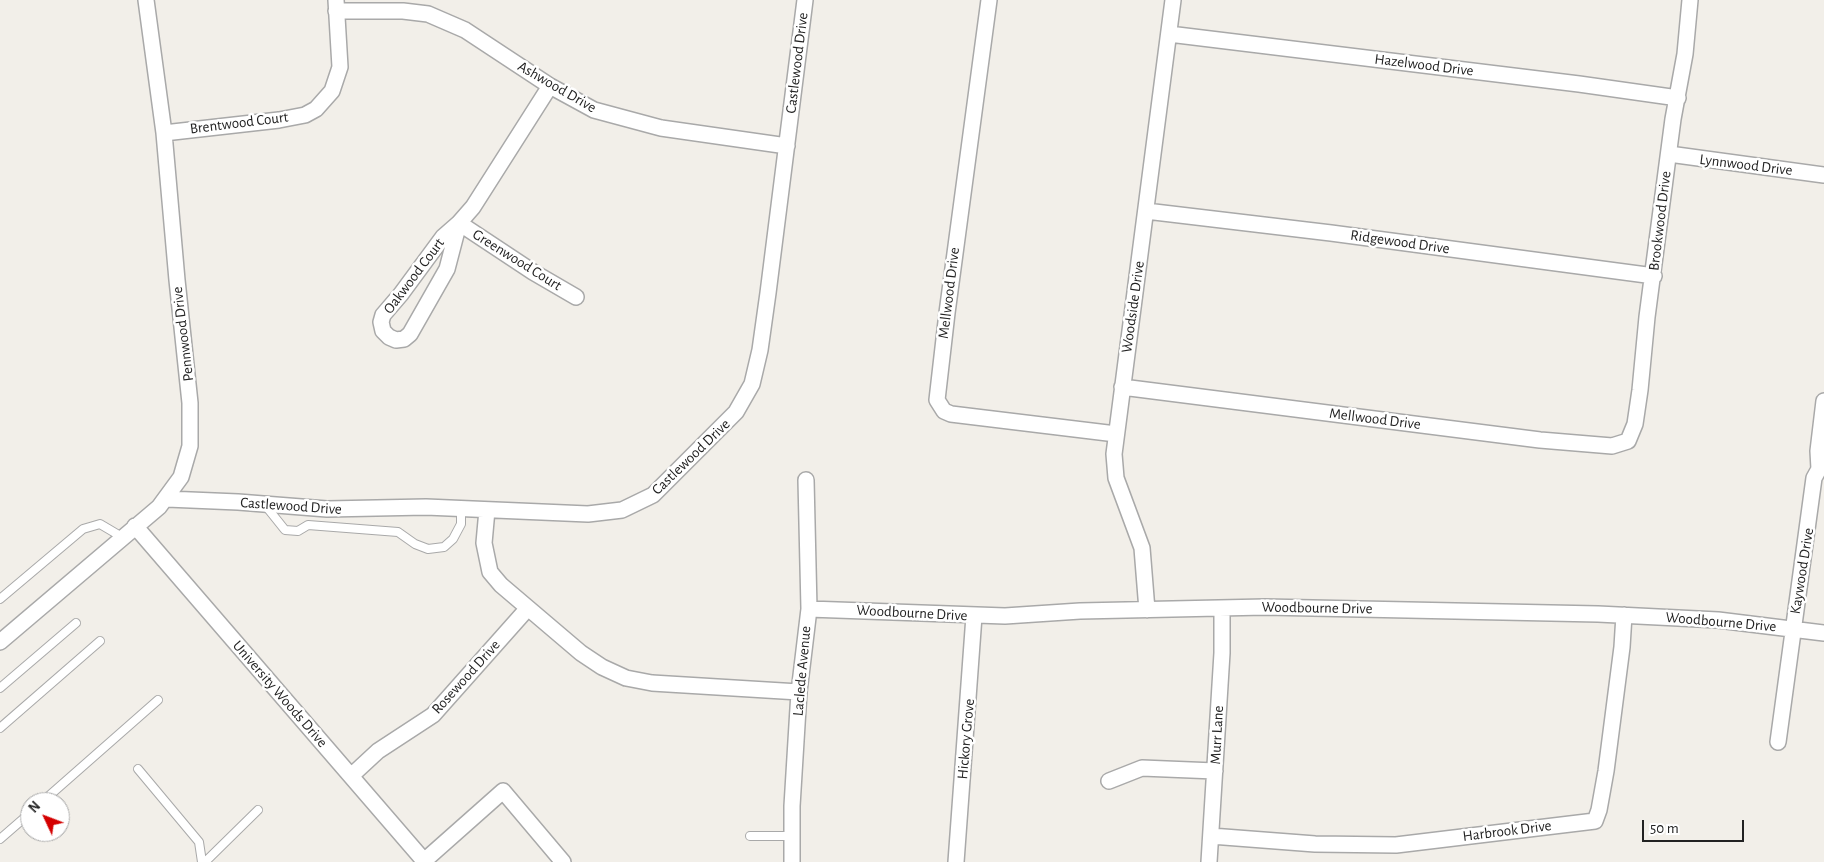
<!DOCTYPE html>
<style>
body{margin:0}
#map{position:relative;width:1824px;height:862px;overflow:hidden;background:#f2efe9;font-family:"Alegreya Sans",sans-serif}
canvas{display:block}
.north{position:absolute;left:20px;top:792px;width:50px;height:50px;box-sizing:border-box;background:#fff;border:1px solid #a7a7a7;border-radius:50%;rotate:313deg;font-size:14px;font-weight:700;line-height:20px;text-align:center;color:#222}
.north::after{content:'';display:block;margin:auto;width:18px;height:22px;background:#d40000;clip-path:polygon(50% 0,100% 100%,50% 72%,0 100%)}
.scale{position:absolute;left:1642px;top:820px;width:102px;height:22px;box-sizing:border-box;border:2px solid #222;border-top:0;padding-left:6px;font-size:15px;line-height:18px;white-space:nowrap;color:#222;-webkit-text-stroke:4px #fff;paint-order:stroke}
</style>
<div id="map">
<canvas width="1824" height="862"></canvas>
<div class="north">N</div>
<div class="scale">50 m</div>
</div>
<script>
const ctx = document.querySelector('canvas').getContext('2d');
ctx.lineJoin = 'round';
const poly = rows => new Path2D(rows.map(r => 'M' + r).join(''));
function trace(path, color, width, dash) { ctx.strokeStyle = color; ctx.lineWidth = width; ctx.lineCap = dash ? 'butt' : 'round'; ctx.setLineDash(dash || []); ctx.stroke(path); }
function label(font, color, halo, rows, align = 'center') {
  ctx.font = font + ' "Alegreya Sans",sans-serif'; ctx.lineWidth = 5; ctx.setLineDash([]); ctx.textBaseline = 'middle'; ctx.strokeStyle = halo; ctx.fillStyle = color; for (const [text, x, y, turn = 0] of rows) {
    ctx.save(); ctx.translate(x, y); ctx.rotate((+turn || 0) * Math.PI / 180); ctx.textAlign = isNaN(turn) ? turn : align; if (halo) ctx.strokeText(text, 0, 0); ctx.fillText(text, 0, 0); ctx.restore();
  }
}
const lane = poly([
 [265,505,285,530,298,531,308,525,398,532,415,544,428,549,444,547,453,539,461,524,461,509],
 [0,599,83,529,100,524,122,537],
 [0,688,76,623],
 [0,728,100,641],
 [138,769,199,842,202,862],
 [42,802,158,700],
 [750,836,791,836],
 [0,839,30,813],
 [205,862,258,810]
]);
const street = poly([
 [989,0,947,313,937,400,944,411,951,414,1116,434],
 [336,11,403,11,428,14,465,30,550,86,594,110,661,128,787,146],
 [1169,34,1579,84,1678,98],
 [550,86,473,207,459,223,533,272,576,297],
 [164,133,279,120,305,115,316,109,332,91,340,67,336,0],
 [1669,154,1824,175],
 [1146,211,1331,233,1654,276],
 [459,223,447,269,410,334,404,339,396,340,389,337,383,331,381,322,383,315,401,294,443,237,459,223],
 [1122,387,1540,440,1612,446,1628,441,1635,424,1640,390,1647,317,1673,119,1685,54,1690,0],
 [167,499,238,502,327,509,426,507,588,514,622,510,653,495,736,412,752,384,760,350,768,293,805,0],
 [487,510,484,543,490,572,501,585,581,653,602,667,626,678,652,683,799,692],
 [135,526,425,862],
 [809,609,1005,616,1080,611,1265,607,1598,614,1718,620,1824,633],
 [1147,610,1142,548,1116,478,1114,454,1173,0],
 [0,642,159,507,181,477,190,446,190,403,177,280,164,133,146,0],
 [1778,742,1814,478,1819,469,1818,451,1824,401],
 [351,776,378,751,433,715,528,608],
 [1109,781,1142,768,1215,771],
 [1211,836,1315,844,1396,845,1595,821,1599,810,1606,771,1622,647,1624,615],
 [424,861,503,791,563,862],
 [792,862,792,806,799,692,809,609,806,480],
 [956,862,974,616],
 [1209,862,1222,653,1222,608]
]);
trace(lane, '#a9a9a9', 10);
trace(street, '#a9a9a9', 18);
trace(lane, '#fff', 8);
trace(street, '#fff', 15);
label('15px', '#222', '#fff', [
 ["Castlewood Drive",797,63,-83],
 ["Hazelwood Drive",1424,65,7],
 ["Ashwood Drive",557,87,30],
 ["Brentwood Court",239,123,-7],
 ["Lynnwood Drive",1746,165,7],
 ["Brookwood Drive",1660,221,-83],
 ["Ridgewood Drive",1400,242,8],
 ["Greenwood Court",517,260,32],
 ["Oakwood Court",414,276,-53],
 ["Mellwood Drive",949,293,-83],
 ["Woodside Drive",1133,307,-82],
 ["Pennwood Drive",183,334,-97],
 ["Mellwood Drive",1375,419,7],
 ["Castlewood Drive",691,457,-44],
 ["Castlewood Drive",291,506,4],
 ["Kaywood Drive",1802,571,-81],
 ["Woodbourne Drive",1317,608,1],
 ["Woodbourne Drive",912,613,3],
 ["Woodbourne Drive",1721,622,5],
 ["Laclede Avenue",802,671,-85],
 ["Rosewood Drive",466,677,-48],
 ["University Woods Drive",280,694,49],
 ["Murr Lane",1217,735,-87],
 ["Hickory Grove",966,739,-85],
 ["Harbrook Drive",1507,831,-7]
]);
</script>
